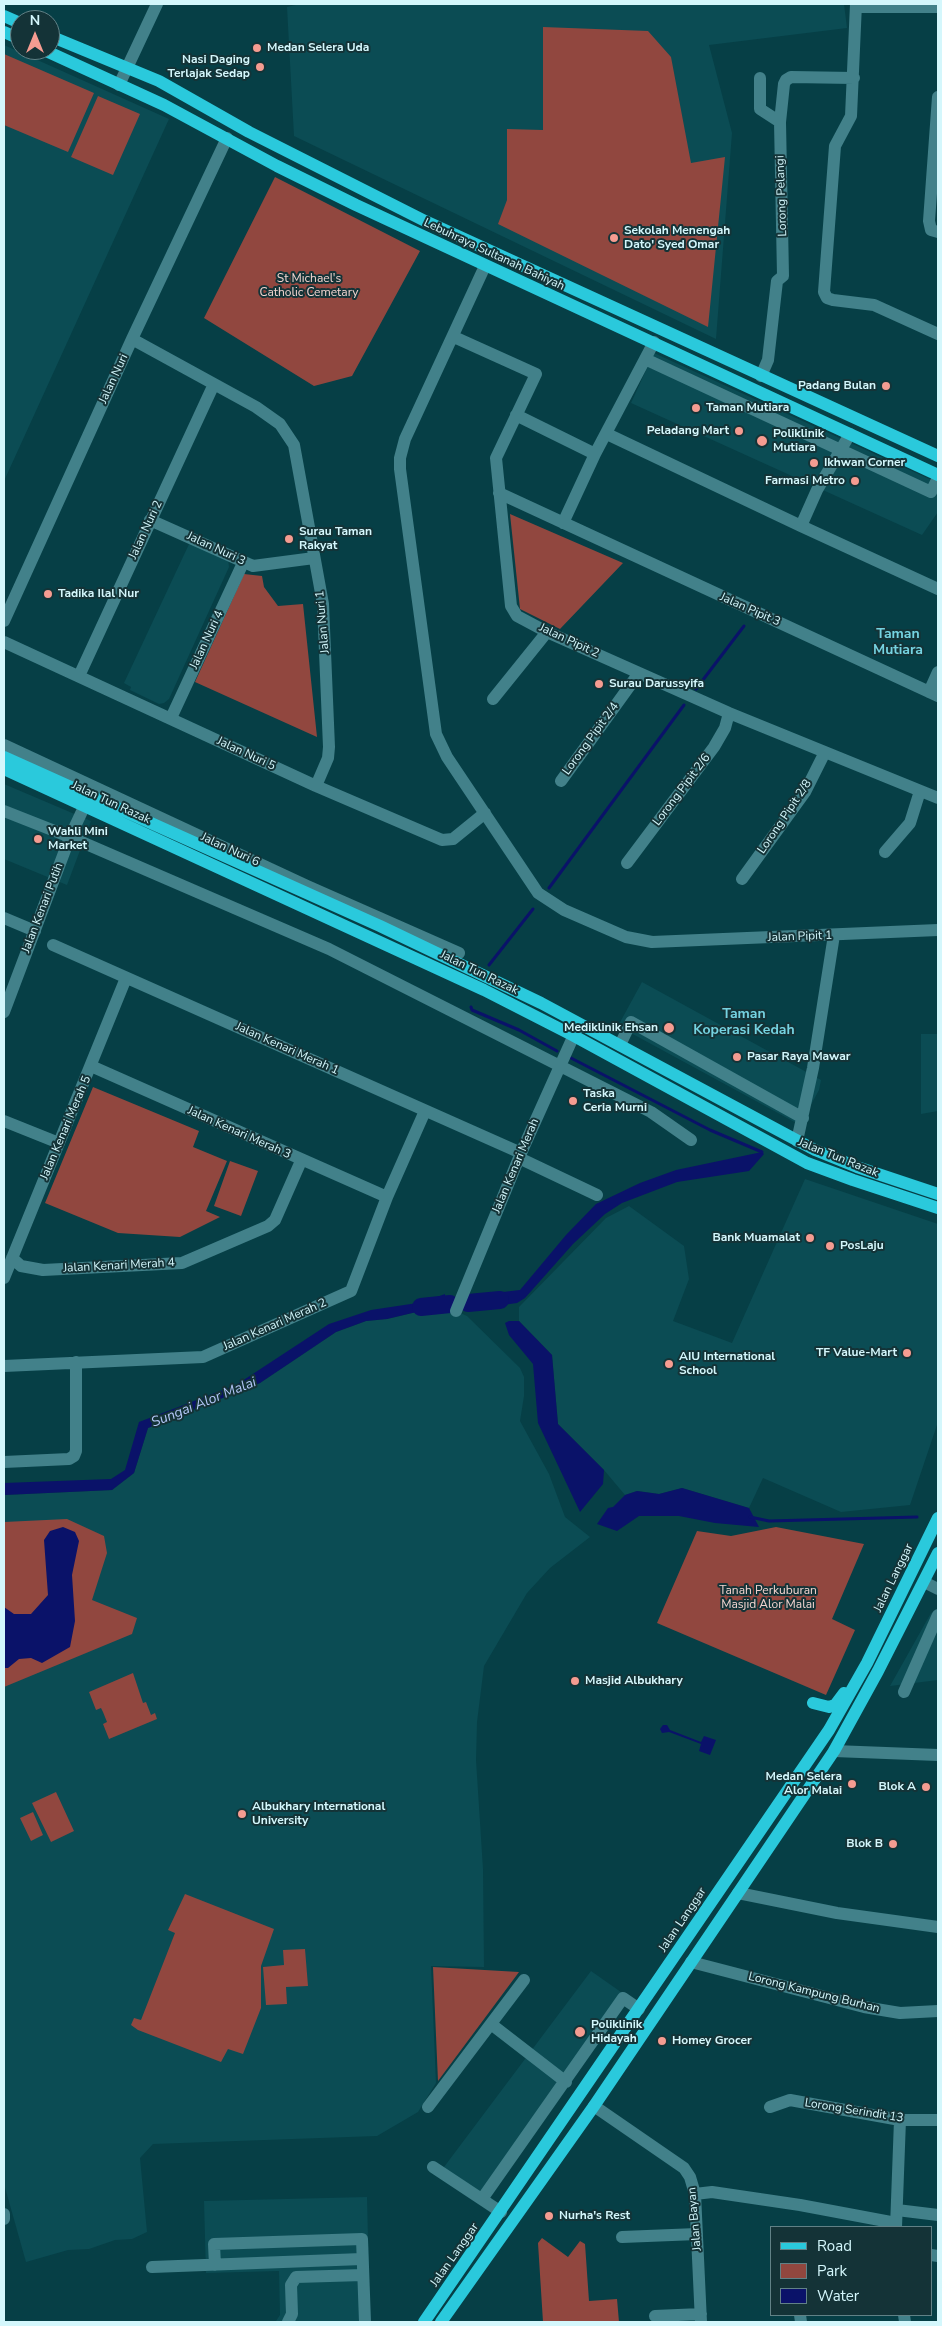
<!DOCTYPE html>
<style>
body{margin:0}
#map{position:relative;width:942px;height:2326px;overflow:hidden;background:#063f46;font-family:"Nunito Sans",sans-serif}
canvas{display:block}
.frame{position:absolute;inset:0;border:5px solid #d4f7fc;pointer-events:none}
.legend{position:absolute;left:770px;top:2226px;width:162px;height:90px;box-sizing:border-box;background:#143337;border:1px solid #618186;margin:0;padding:6px 9px;list-style:none;font-size:15px;color:#d4f7fc}
.legend li{display:flex;align-items:center;gap:10px;height:25px}
.legend b{width:25px;border:1px solid #618186}
.north{position:absolute;left:10px;top:10px;width:50px;height:50px;box-sizing:border-box;background:#143337;border:1px solid #618186;border-radius:50%;rotate:0deg;font-size:14px;font-weight:700;line-height:20px;text-align:center;color:#d4f7fc}
.north::after{content:'';display:block;margin:auto;width:18px;height:22px;background:#f59c91;clip-path:polygon(50% 0,100% 100%,50% 72%,0 100%)}
</style>
<div id="map">
<canvas width="942" height="2326"></canvas>
<div class="frame"></div>
<ul class="legend">
<li><b style="height:6px;background:#2ac9dc"></b>Road</li>
<li><b style="height:14px;background:#91473f"></b>Park</li>
<li><b style="height:14px;background:#0a1269"></b>Water</li>
</ul>
<div class="north">N</div>
</div>
<script>
const ctx = document.querySelector('canvas').getContext('2d');
ctx.lineJoin = 'round';
function fill(path, color) { ctx.fillStyle = color; ctx.fill(path, 'evenodd'); }
const poly = rows => new Path2D(rows.map(r => 'M' + r).join(''));
function trace(path, color, width, dash) { ctx.strokeStyle = color; ctx.lineWidth = width; ctx.lineCap = dash ? 'butt' : 'round'; ctx.setLineDash(dash || []); ctx.stroke(path); }
function label(font, color, halo, rows, align = 'center') {
  ctx.font = font + ' "Nunito Sans",sans-serif'; ctx.lineWidth = 4; ctx.setLineDash([]); ctx.textBaseline = 'middle'; ctx.strokeStyle = halo; ctx.fillStyle = color; for (const [text, x, y, turn = 0] of rows) {
    ctx.save(); ctx.translate(x, y); ctx.rotate((+turn || 0) * Math.PI / 180); ctx.textAlign = isNaN(turn) ? turn : align; if (halo) ctx.strokeText(text, 0, 0); ctx.fillText(text, 0, 0); ctx.restore();
  }
}
fill(poly([
 [300,4,844,4,847,28,709,45,732,133,716,339,294,136,287,7],
 [4,45,169,119,4,481],
 [654,353,938,483,938,512,922,535,631,403],
 [190,542,228,559,229,567,169,699,164,703,159,704,130,690,131,687,124,683],
 [4,784,91,821,67,885,4,859],
 [642,982,821,1080,819,1090,800,1125,618,1026],
 [921,1034,938,1034,938,1111,921,1114],
 [805,1179,938,1224,938,1422,910,1505,841,1512,763,1478,749,1508,682,1488,659,1494,637,1491,625,1495,604,1470,558,1424,552,1355,519,1321,519,1307,606,1218,629,1206,684,1246,689,1279,673,1321,732,1343],
 [429,1309,456,1311,467,1316,520,1368,524,1377,524,1396,520,1421,549,1474,565,1517,590,1537,550,1568,527,1593,484,1666,477,1722,476,1760,483,1869,484,1967,431,1966,436,2083,418,2112,377,2136,153,2144,140,2158,147,2232,132,2239,115,2240,89,2249,68,2250,26,2262,4,2184,4,1495,112,1490,134,1473,148,1428,260,1383,336,1332,366,1321,387,1319],
 [938,1612,938,1680,890,1686,931,1613],
 [591,1971,628,1997,480,2204,438,2175],
 [367,2197,370,2322,276,2321,280,2315,279,2271,206,2273,204,2201]
]), '#0b4c54');
fill(poly([
 [543,27,648,31,671,57,691,163,725,157,708,327,498,224,507,200,507,129,543,130],
 [4,54,94,93,68,152,4,125],
 [98,96,140,114,113,175,71,157],
 [275,177,420,251,352,376,314,386,204,318],
 [510,514,623,563,560,629,520,609],
 [244,574,262,576,264,587,278,606,303,604,317,737,195,682],
 [93,1087,199,1131,193,1147,227,1161,206,1211,220,1217,180,1237,118,1233,45,1203],
 [230,1161,258,1171,241,1216,214,1206],
 [67,1519,104,1536,107,1553,92,1600,137,1618,132,1634,4,1687,4,1522],
 [776,1527,864,1544,832,1619,855,1630,826,1695,657,1623,697,1531,731,1536],
 [133,1673,143,1703,146,1702,151,1715,155,1713,157,1719,109,1739,103,1724,107,1722,103,1712,101,1708,96,1710,89,1692],
 [56,1792,74,1831,51,1842,32,1803],
 [33,1812,43,1835,31,1841,20,1818],
 [185,1894,274,1929,261,1966,261,2008,243,2054,228,2049,221,2062,138,2030,131,2025,134,2018,141,2020,175,1933,168,1930],
 [305,1949,308,1986,286,1987,287,2004,266,2005,263,1967,284,1965,283,1950],
 [433,1967,519,1972,438,2081],
 [542,2238,568,2257,580,2241,585,2244,589,2301,617,2299,619,2322,543,2322,538,2243]
]), '#91473f');
fill(poly([
 [762,1152,764,1154,749,1171,677,1182,622,1203,605,1214,573,1244,525,1298,517,1303,475,1309,477,1295,520,1290,566,1235,596,1204,640,1183,676,1170],
 [445,1294,445,1308,429,1309,387,1319,366,1321,336,1332,260,1383,148,1428,134,1473,112,1490,4,1495,4,1483,111,1479,125,1470,139,1422,236,1385,329,1324,371,1310,424,1302],
 [509,1321,519,1321,552,1355,558,1424,604,1470,603,1484,580,1512,538,1423,533,1364,509,1335,505,1323],
 [682,1488,749,1508,759,1527,715,1523,679,1516,639,1516,617,1531,597,1524,608,1508,613,1507,625,1495,637,1491,659,1494],
 [63,1527,75,1532,79,1541,72,1575,75,1621,70,1647,42,1663,31,1658,19,1659,8,1668,4,1668,4,1607,14,1614,31,1614,48,1595,44,1540,50,1531],
 [663,1725,667,1725,670,1730,701,1742,704,1736,716,1740,710,1755,699,1751,701,1744,669,1732,662,1733,660,1729]
]), '#0a1269');
trace(poly([
 [696,689,744,626],
 [549,888,684,705],
 [489,965,533,909],
 [471,1007,472,1010,519,1030,557,1051],
 [571,1058,710,1130,762,1152],
 [750,1517,769,1521,917,1517]
]), '#0a1269', 3);
trace(poly([
 [468,1303,500,1300],
 [421,1307,450,1304]
]), '#0a1269', 18);
trace(poly([
 [856,4,851,116,835,146,824,292,827,298,833,300,874,305,938,334],
 [857,7,938,7],
 [760,78,760,109,780,122],
 [119,85,157,4],
 [938,97,929,221,931,230,938,232],
 [485,266,405,439,400,458,400,469,436,734,447,757,538,893,564,910,626,937,652,942,938,930],
 [454,337,536,374,496,458,511,606,517,616,547,632,729,713,938,798],
 [132,339,256,407,280,424,294,445,323,604,329,747,328,758,316,786],
 [645,359,931,492,938,478],
 [761,376,768,360,777,281,783,276,780,122,784,84,786,80,791,77,854,78],
 [516,415,595,454],
 [607,434,801,526,938,589],
 [499,493,938,696],
 [150,520,253,566,314,558],
 [563,523,595,454,654,342],
 [801,526,817,490,850,434],
 [4,621,132,339,227,138],
 [4,642,316,786,442,840,453,839,485,813],
 [79,676,214,384],
 [929,692,938,672],
 [493,699,547,632],
 [171,718,243,563],
 [4,745,307,886,459,953],
 [561,781,639,673],
 [4,811,70,837,329,949,651,1112,691,1140],
 [885,852,910,823,920,791],
 [627,863,714,747,725,728,729,713],
 [742,879,805,792,825,752],
 [4,918,35,931],
 [53,945,521,1153],
 [4,1012,70,837,85,805],
 [620,1045,631,1022,803,1118],
 [91,1066,387,1197],
 [4,1121,59,1143],
 [797,1141,813,1068,834,935],
 [519,1158,597,1195],
 [12,1258,21,1266,43,1270,182,1263,268,1226,275,1220,301,1161],
 [4,1278,126,978],
 [456,1311,521,1153,578,1026],
 [4,1366,203,1357,351,1291,387,1197,425,1111],
 [4,1462,69,1459,74,1456,76,1451,76,1362],
 [924,1582,938,1589],
 [904,1692,938,1615],
 [834,1751,938,1755],
 [738,1893,837,1913,938,1927],
 [691,1962,864,2007,900,2013,938,2011],
 [491,2024,566,2082],
 [594,2106,684,2168,690,2177,695,2194,701,2322],
 [428,2107,524,1980],
 [770,2107,790,2100,900,2120,938,2120],
 [433,2167,501,2212],
 [695,2194,712,2192,800,2205,896,2223],
 [482,2199,623,1998,639,2009],
 [897,2210,938,2215],
 [4,2214,4,2219],
 [896,2227,900,2120],
 [622,2237,697,2234],
 [931,2255,938,2256],
 [215,2265,214,2244,362,2239,365,2322],
 [152,2267,362,2259],
 [800,2315,801,2322],
 [904,2315,905,2322],
 [655,2316,701,2314],
 [288,2322,292,2314,291,2285,296,2277,363,2275]
]), '#42818a', 12);
trace(poly([
 [4,16,20,23],
 [4,32,20,39],
 [50,36,159,81,249,132,425,221,938,456],
 [44,50,164,105,277,166,356,205,938,475],
 [4,757,380,926,541,1003,815,1150,857,1167,938,1194],
 [4,769,484,990,574,1036,807,1163,853,1180,938,1208],
 [813,1703,829,1707,835,1705,844,1693],
 [424,2322,829,1730,867,1663,938,1518],
 [441,2322,594,2106,834,1751,878,1671,938,1553]
]), '#2ac9dc', 12);
for (const [x, y, r, color] of [
 [257,48,5,"#f59c91"],
 [260,67,5,"#f59c91"],
 [614,238,5,"#f59c91"],
 [886,386,5,"#f59c91"],
 [696,408,5,"#f59c91"],
 [739,431,5,"#f59c91"],
 [762,441,6,"#f59c91"],
 [814,463,5,"#f59c91"],
 [855,481,5,"#f59c91"],
 [289,539,5,"#f59c91"],
 [48,594,5,"#f59c91"],
 [599,684,5,"#f59c91"],
 [38,839,5,"#f59c91"],
 [669,1028,6,"#f59c91"],
 [737,1057,5,"#f59c91"],
 [573,1101,5,"#f59c91"],
 [810,1238,5,"#f59c91"],
 [830,1246,5,"#f59c91"],
 [907,1353,5,"#f59c91"],
 [669,1364,5,"#f59c91"],
 [575,1681,5,"#f59c91"],
 [852,1784,5,"#f59c91"],
 [926,1787,5,"#f59c91"],
 [242,1814,5,"#f59c91"],
 [893,1844,5,"#f59c91"],
 [580,2032,6,"#f59c91"],
 [662,2041,5,"#f59c91"],
 [549,2216,5,"#f59c91"]
]) { const dot = new Path2D(); dot.arc(x, y, r, 0, 2 * Math.PI); ctx.fillStyle = color; ctx.fill(dot); trace(dot, '#143337', 2); }
label('bold 12px', '#d4f7fc', '#143337', [
 ["Medan Selera Uda",267,48],
 ["Nasi Daging",250,60,"right"],
 ["Terlajak Sedap",250,74,"right"],
 ["Sekolah Menengah",624,231],
 ["Dato' Syed Omar",624,245],
 ["Padang Bulan",876,386,"right"],
 ["Taman Mutiara",706,408],
 ["Peladang Mart",729,431,"right"],
 ["Poliklinik",773,434],
 ["Mutiara",773,448],
 ["Ikhwan Corner",824,463],
 ["Farmasi Metro",845,481,"right"],
 ["Surau Taman",299,532],
 ["Rakyat",299,546],
 ["Tadika Ilal Nur",58,594],
 ["Surau Darussyifa",609,684],
 ["Wahli Mini",48,832],
 ["Market",48,846],
 ["Mediklinik Ehsan",658,1028,"right"],
 ["Pasar Raya Mawar",747,1057],
 ["Taska",583,1094],
 ["Ceria Murni",583,1108],
 ["Bank Muamalat",800,1238,"right"],
 ["PosLaju",840,1246],
 ["TF Value-Mart",897,1353,"right"],
 ["AIU International",679,1357],
 ["School",679,1371],
 ["Masjid Albukhary",585,1681],
 ["Medan Selera",842,1777,"right"],
 ["Alor Malai",842,1791,"right"],
 ["Blok A",916,1787,"right"],
 ["Albukhary International",252,1807],
 ["University",252,1821],
 ["Blok B",883,1844,"right"],
 ["Poliklinik",591,2025],
 ["Hidayah",591,2039],
 ["Homey Grocer",672,2041],
 ["Nurha's Rest",559,2216]
], 'left');
label('12px', '#d4f7fc', '#143337', [
 ["Lorong Pelangi",782,196,-92],
 ["Lebuhraya Sultanah Bahiyah",494,255,25],
 ["Jalan Nuri",114,379,-65],
 ["Jalan Nuri 2",146,530,-65],
 ["Jalan Nuri 3",216,549,25],
 ["Jalan Pipit 3",750,610,24],
 ["Jalan Nuri 1",323,622,-95],
 ["Jalan Nuri 4",207,640,-65],
 ["Jalan Pipit 2",569,641,25],
 ["Lorong Pipit 2/4",591,739,-54],
 ["Jalan Nuri 5",246,754,25],
 ["Lorong Pipit 2/6",682,790,-53],
 ["Jalan Tun Razak",111,803,25],
 ["Lorong Pipit 2/8",785,817,-56],
 ["Jalan Nuri 6",230,850,25],
 ["Jalan Kenari Putih",43,908,-69],
 ["Jalan Pipit 1",800,937,-2],
 ["Jalan Tun Razak",479,973,26],
 ["Jalan Kenari Merah 1",287,1049,24],
 ["Jalan Kenari Merah 5",66,1128,-67],
 ["Jalan Kenari Merah 3",239,1133,24],
 ["Jalan Tun Razak",838,1158,22],
 ["Jalan Kenari Merah",516,1166,-67],
 ["Jalan Kenari Merah 4",119,1266,-3],
 ["Jalan Kenari Merah 2",275,1325,-24],
 ["Jalan Langgar",894,1578,-64],
 ["Jalan Langgar",683,1920,-56],
 ["Lorong Kampung Burhan",814,1993,14],
 ["Lorong Serindit 13",854,2111,9],
 ["Jalan Bayan",695,2219,-95],
 ["Jalan Langgar",455,2255,-55]
]);
label('12px', '#f4d5d0', '#143337', [
 ["St Michael's",309,279],
 ["Catholic Cemetary",309,293],
 ["Tanah Perkuburan",768,1591],
 ["Masjid Alor Malai",768,1605]
]);
label('bold 14px', '#75d3e1', '#143337', [
 ["Taman",898,635],
 ["Mutiara",898,651],
 ["Taman",744,1015],
 ["Koperasi Kedah",744,1031]
]);
label('italic 14px', '#b3c7f7', '#143337', [
 ["Sungai Alor Malai",204,1403,-22]
]);
</script>
